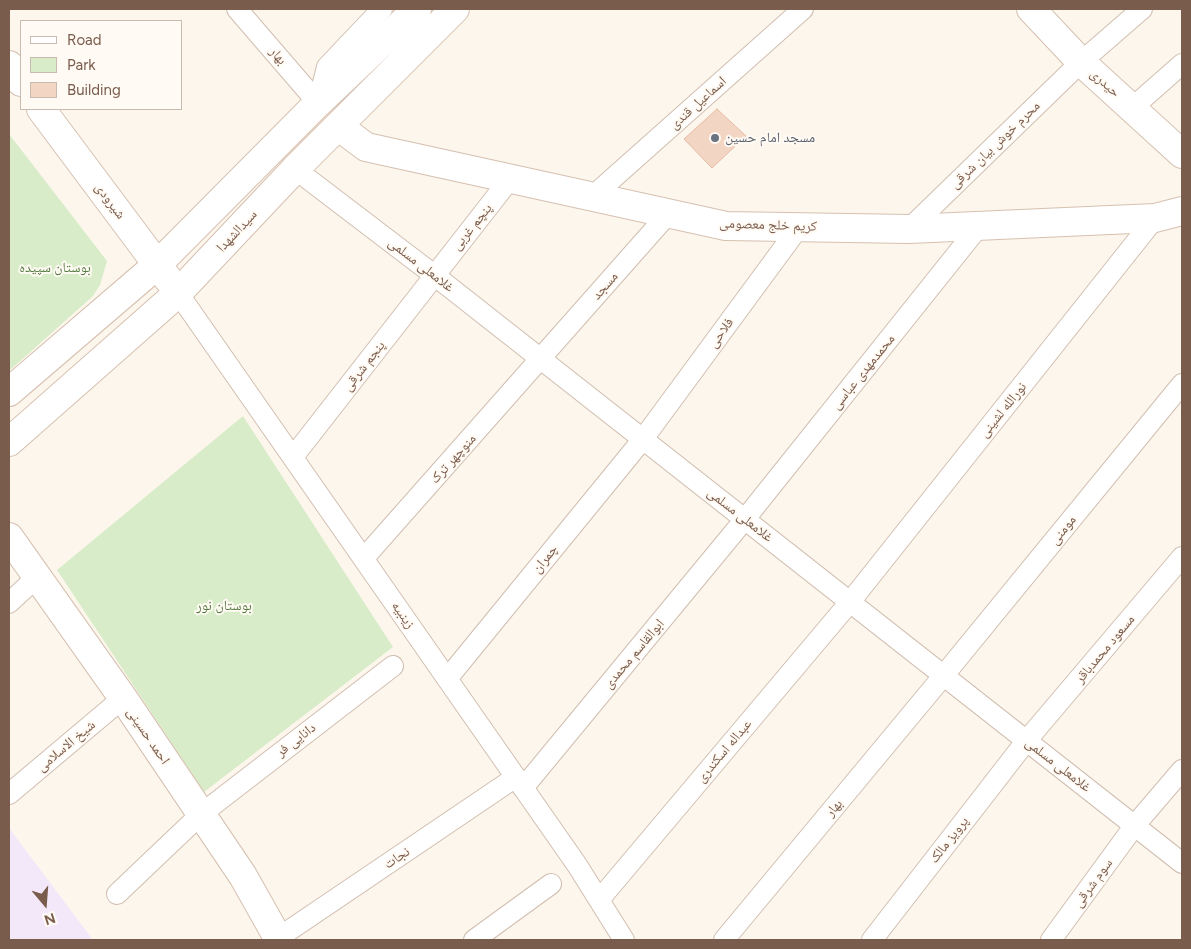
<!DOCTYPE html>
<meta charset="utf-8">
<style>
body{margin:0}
#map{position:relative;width:1191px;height:949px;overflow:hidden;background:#fdf6ec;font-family:Figtree,sans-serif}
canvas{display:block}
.frame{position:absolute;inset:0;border:10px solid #7a5c4d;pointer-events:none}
.legend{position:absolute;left:20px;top:20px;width:162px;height:90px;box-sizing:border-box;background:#fffaf3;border:1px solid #cabbb1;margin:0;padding:6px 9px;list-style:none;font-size:15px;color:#7a5c4d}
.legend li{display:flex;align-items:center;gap:10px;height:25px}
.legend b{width:25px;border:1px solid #cabbb1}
.north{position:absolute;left:20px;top:879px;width:50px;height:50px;-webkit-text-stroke:4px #fffaf3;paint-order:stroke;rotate:162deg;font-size:14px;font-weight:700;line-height:20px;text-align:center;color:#7a5c4d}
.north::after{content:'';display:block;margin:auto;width:18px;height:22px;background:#7a5c4d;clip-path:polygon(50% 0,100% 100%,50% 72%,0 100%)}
</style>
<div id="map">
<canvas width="1191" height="949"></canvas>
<div class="frame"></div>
<ul class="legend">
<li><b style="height:6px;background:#fff"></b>Road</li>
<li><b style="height:14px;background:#d8ecc9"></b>Park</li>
<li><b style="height:14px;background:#f3d5c3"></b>Building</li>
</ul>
<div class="north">N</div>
</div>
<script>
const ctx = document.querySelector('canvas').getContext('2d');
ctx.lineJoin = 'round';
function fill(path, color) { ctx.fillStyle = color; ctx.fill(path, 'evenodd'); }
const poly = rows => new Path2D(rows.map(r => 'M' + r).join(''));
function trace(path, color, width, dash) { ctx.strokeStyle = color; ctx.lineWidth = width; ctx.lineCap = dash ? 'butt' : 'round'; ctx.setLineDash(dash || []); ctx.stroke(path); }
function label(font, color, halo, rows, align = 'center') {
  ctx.font = font + ' Figtree,"Noto Naskh Arabic",sans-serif'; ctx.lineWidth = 4; ctx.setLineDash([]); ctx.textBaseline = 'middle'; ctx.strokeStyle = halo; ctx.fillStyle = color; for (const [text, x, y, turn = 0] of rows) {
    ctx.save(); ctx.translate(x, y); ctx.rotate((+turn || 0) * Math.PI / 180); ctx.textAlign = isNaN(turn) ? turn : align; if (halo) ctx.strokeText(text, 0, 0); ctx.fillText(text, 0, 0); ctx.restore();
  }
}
fill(poly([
 [9,828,93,940,9,940]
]), '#f3e8fa');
fill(poly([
 [9,134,107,261,100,285,93,296,9,371],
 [243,416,393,647,204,792,57,570]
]), '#d8ecc9');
const building = poly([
 [717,109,746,136,712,168,684,139,717,109]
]);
fill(building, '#f3d5c3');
trace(building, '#e6bba3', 1);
const street = poly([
 [237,9,318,103],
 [318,103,327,67,382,9],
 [1132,108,1182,64],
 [295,169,434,275,1182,863],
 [593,196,803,9],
 [909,229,1081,62,1142,9],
 [178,293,577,865,624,940],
 [293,457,510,179],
 [364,558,669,213],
 [9,603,37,577],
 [447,679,643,439,799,227],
 [523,788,745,519,980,225],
 [9,794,123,698],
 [117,894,200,815,393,666],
 [599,900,850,602,1155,218],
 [275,940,516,777],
 [474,940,551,884],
 [724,940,944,675,1182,384],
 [872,940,1027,740,1182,557],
 [1051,940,1135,825,1182,770]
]);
const secondary = poly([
 [1031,9,1081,62,1182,154],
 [9,65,21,82],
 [41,109,168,279],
 [338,126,366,147,726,226,909,229,1155,218,1182,211],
 [9,392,157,265,318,103,417,9],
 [9,442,178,293,295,169,455,9],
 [9,537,123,698,243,876,279,940]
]);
trace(street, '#d1beb0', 22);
trace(secondary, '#d6c0b0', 30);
trace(street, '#fff', 20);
trace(secondary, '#fff', 28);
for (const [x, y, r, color] of [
 [715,138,5,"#6b7280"]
]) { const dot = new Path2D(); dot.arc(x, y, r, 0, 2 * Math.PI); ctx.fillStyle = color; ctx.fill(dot); trace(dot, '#fffaf3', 2); }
label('14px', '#7a5c4d', '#fffaf3', [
 ["بهار",278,56,49],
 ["حیدری",1105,83,42],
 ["اسماعیل قندی",698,103,-42],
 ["محرم خوش بیان شرقی",995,145,-44],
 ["شیرودی",110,201,53],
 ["کریم خلج معصومی",768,225,2],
 ["پنچم غربی",472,227,-51],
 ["سیدالشهدا",237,231,-47],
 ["غلامعلی مسلمی",421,265,38],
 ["مسجد",605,286,-49],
 ["فلاحی",721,333,-54],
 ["پنجم شرقی",364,366,-52],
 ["محمدمهدی عباسی",863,372,-51],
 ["نورالله لشینی",1003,410,-51],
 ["منوچهر ترک",453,459,-48],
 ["غلامعلی مسلمی",740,515,38],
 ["مومنی",1063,530,-51],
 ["چمران",545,559,-51],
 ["زینبیه",403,615,55],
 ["مسعود محمدباقر",1105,649,-50],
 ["ابوالقاسم محمدی",634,654,-50],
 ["احمد حسینی",148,736,56],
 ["دانایی فر",296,740,-38],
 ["شیخ الاسلامی",66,746,-40],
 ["عبداله اسکندری",724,751,-50],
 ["غلامعلی مسلمی",1058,765,38],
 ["بهار",834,808,-50],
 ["پرویز مالک",949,840,-52],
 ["نجات",397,858,-34],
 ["سوم شرقی",1093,883,-54]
]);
label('14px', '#5b616d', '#fffaf3', [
 ["مسجد امام حسین",725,138]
], 'left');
label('14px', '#537a41', '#fffaf3', [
 ["بوستان سپیده",55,268],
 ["بوستان نور",224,606]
]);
</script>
